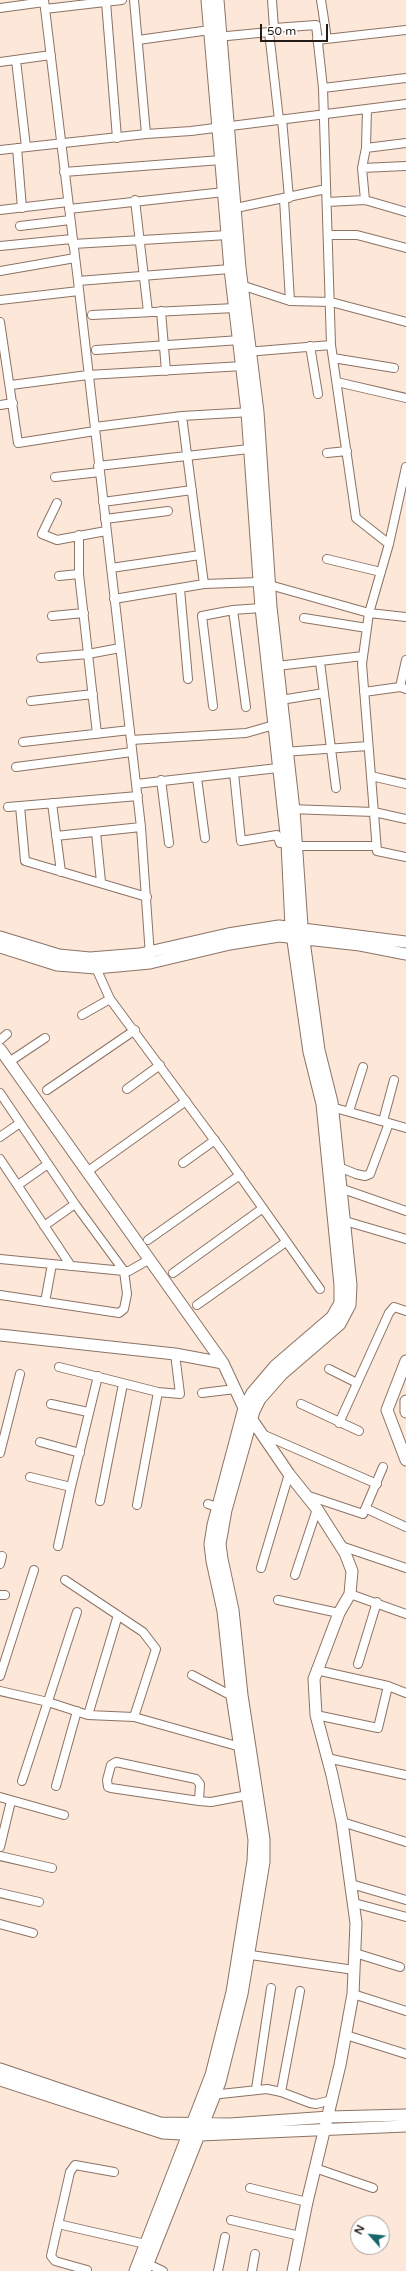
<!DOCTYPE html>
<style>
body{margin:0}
#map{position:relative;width:406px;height:2271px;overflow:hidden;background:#fde7d9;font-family:"Varela Round",sans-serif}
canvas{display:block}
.north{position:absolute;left:350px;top:2215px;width:40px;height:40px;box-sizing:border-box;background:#fff;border:1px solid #a8a4a1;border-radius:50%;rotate:297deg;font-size:11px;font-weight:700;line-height:16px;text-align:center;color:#251c15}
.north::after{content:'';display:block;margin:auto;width:14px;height:18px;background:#166568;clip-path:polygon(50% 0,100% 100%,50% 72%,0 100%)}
.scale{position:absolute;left:260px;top:24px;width:68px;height:18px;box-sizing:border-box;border:2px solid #251c15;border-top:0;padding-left:5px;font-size:12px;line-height:14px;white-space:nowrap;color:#251c15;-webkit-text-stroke:3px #fff;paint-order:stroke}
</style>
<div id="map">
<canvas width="406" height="2271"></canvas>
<div class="north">N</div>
<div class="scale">50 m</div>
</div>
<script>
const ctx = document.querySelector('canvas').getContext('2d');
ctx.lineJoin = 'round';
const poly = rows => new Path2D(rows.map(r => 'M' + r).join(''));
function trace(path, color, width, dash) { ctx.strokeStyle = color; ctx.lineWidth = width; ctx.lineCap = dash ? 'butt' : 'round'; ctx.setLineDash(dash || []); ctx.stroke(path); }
const street = poly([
 [44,0,78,281,141,827,150,956],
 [134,0,146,134],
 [272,0,274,28,316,25,323,88,331,345,356,518,389,544],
 [321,0,327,39],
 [106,2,117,138],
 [0,8,44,2],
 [45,9,122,0],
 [217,37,269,32,279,120],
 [138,40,210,30],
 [317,40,406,30],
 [16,60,26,147],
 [0,62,51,55],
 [323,88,406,78],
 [282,119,289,198],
 [17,148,22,208],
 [366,148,406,143],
 [0,150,146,134,191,131,406,104],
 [362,168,406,166],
 [64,172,221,160],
 [284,199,290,301],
 [135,200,148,312],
 [365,200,362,168,366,148,367,109],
 [327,202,365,200,406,212],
 [69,209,224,192],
 [231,209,326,189],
 [0,210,68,202],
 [20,226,70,220],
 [328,235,357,235,406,248],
 [73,244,228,235],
 [0,246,72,239],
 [0,271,75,258],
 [78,281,230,269],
 [238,284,290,301,331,302,406,322],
 [0,300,79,291],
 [161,311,166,371],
 [92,315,235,308],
 [0,322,18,443,95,431],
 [310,346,318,394],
 [96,350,240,340],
 [246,352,331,345],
 [333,358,394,368],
 [337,382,406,398],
 [11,385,88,375,243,366],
 [0,405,13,403],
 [182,416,204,584],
 [95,427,182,416,251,412],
 [327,453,347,451],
 [98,466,249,449],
 [406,467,389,544,369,613,362,664,377,851,406,857],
 [55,477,100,472],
 [103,502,192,490],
 [57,503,42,534,57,540,106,531],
 [105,519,168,511],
 [79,535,79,574,97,734],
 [327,559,381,572],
 [111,568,200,555],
 [59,576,79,574],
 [180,589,188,679],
 [114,599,204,584,259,582,369,613,406,617],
 [233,610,246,707],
 [52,616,84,613],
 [304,618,367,628],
 [41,658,88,654,120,648],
 [406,660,400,687,406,689],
 [320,662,336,788],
 [277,666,363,656],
 [364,692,400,687],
 [281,700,324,693],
 [31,701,93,694],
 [213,706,202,616,233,610,261,608],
 [131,740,246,733,274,725],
 [23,742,130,730],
 [283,752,368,746],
 [16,767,132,752],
 [234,773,241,841,277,835,280,843,287,843],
 [371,776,406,784],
 [197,778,205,838],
 [161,780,169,843],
 [136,784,278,768],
 [52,803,61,872],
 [20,806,25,861,147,897],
 [8,807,138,796],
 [289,809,374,812,406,819],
 [96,832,101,882],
 [56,836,141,827],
 [291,846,376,846],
 [96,968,110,999,221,1149,320,1289],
 [82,1015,110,999],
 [0,1040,7,1034],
 [9,1062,45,1038],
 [127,1089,160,1065],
 [47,1090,135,1030],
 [0,1093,75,1204,124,1271,127,1294,124,1309,119,1313,0,1295],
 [328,1106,406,1128],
 [349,1111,363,1067],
 [383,1121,394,1080],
 [0,1137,20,1123],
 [0,1159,71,1266],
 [183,1163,215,1140],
 [339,1167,356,1174,365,1176,370,1174,389,1123],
 [88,1171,186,1101],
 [18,1185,48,1164],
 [337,1187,406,1211],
 [345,1221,406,1239],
 [44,1226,75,1204],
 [148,1240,240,1175],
 [0,1259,124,1271,129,1271,150,1259],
 [173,1273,263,1208],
 [45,1302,52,1264],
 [197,1305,286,1242],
 [59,1367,158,1392,180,1394,175,1354],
 [329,1369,357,1383],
 [202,1393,235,1389],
 [51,1404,88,1412],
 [301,1404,359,1431],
 [339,1423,389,1313,394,1307,406,1311],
 [262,1434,377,1484],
 [40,1442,80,1453],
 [0,1453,20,1374],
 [30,1477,71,1487,98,1376],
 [306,1495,363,1514,383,1467],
 [100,1501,123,1384],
 [208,1504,217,1507],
 [137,1505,158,1392],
 [367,1509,406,1527],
 [58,1546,71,1487],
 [341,1546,406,1568],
 [0,1564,2,1556],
 [261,1568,289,1474],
 [295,1575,317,1509],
 [65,1580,143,1632,156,1649,134,1717],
 [350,1594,406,1614],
 [0,1595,5,1595],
 [278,1600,339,1613],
 [358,1664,377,1602],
 [192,1675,232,1696],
 [0,1676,34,1570],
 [388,1686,406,1693],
 [0,1691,48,1702,88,1715,134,1717,244,1748],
 [88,1715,118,1615],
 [316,1715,378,1728,388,1686,316,1670],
 [327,1758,406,1775],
 [22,1781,77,1612],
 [56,1786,77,1711],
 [0,1797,64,1815],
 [199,1801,200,1784,196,1779,116,1762,111,1765,107,1780,108,1787,111,1788,199,1801,211,1802,248,1795],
 [342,1822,406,1842],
 [0,1847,11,1801],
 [0,1856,52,1868],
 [351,1884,406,1900],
 [0,1893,39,1902],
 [354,1903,406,1917],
 [0,1924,33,1933],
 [355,1953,400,1967],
 [244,1954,354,1970],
 [353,1994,406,2011],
 [346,2035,406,2054],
 [256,2089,271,1988],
 [281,2092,300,1991],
 [211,2095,267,2089,281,2092,310,2103,316,2104,332,2100],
 [315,2168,373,2188],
 [250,2188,307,2202],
 [231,2220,300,2236],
 [58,2224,150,2245],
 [144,2262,163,2271],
 [87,2270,55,2261,51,2256,70,2172,75,2165,114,2172],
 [218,2271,225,2237],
 [252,2271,255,2254]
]);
const secondary = poly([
 [0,937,59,955,90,958,140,954,228,934,279,926,406,942],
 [0,947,57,965,96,968,150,963,230,944,279,936,360,945,406,954],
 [0,1049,223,1363,244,1408,289,1474,317,1509,345,1553,352,1571,350,1594,339,1613,314,1679,316,1715,332,1775,342,1822,356,1923,353,1994,340,2065,307,2202,293,2271],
 [0,1335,175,1354,223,1363],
 [406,1361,387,1410,406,1460],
 [406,1401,406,1412],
 [0,2069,160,2123,230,2124,329,2117,406,2115],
 [0,2080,163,2133,200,2135,406,2126],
 [135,2271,211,2075,232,1992,253,1861,254,1840,232,1696,223,1611,212,1561,210,1544,213,1525,244,1408,252,1393,275,1366,332,1317,340,1303,340,1285,322,1104,309,1052,291,927,287,843,261,608,247,412,230,269,207,0],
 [145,2271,220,2082,242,1994,264,1862,264,1839,242,1695,233,1610,222,1559,220,1544,226,1510,254,1411,260,1399,282,1374,340,1324,350,1305,351,1285,332,1102,319,1050,302,926,294,810,271,607,258,412,240,268,218,0]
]);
trace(street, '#8c7364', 10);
trace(secondary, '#8c7364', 13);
trace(street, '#fff', 8);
trace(secondary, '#fff', 11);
</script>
